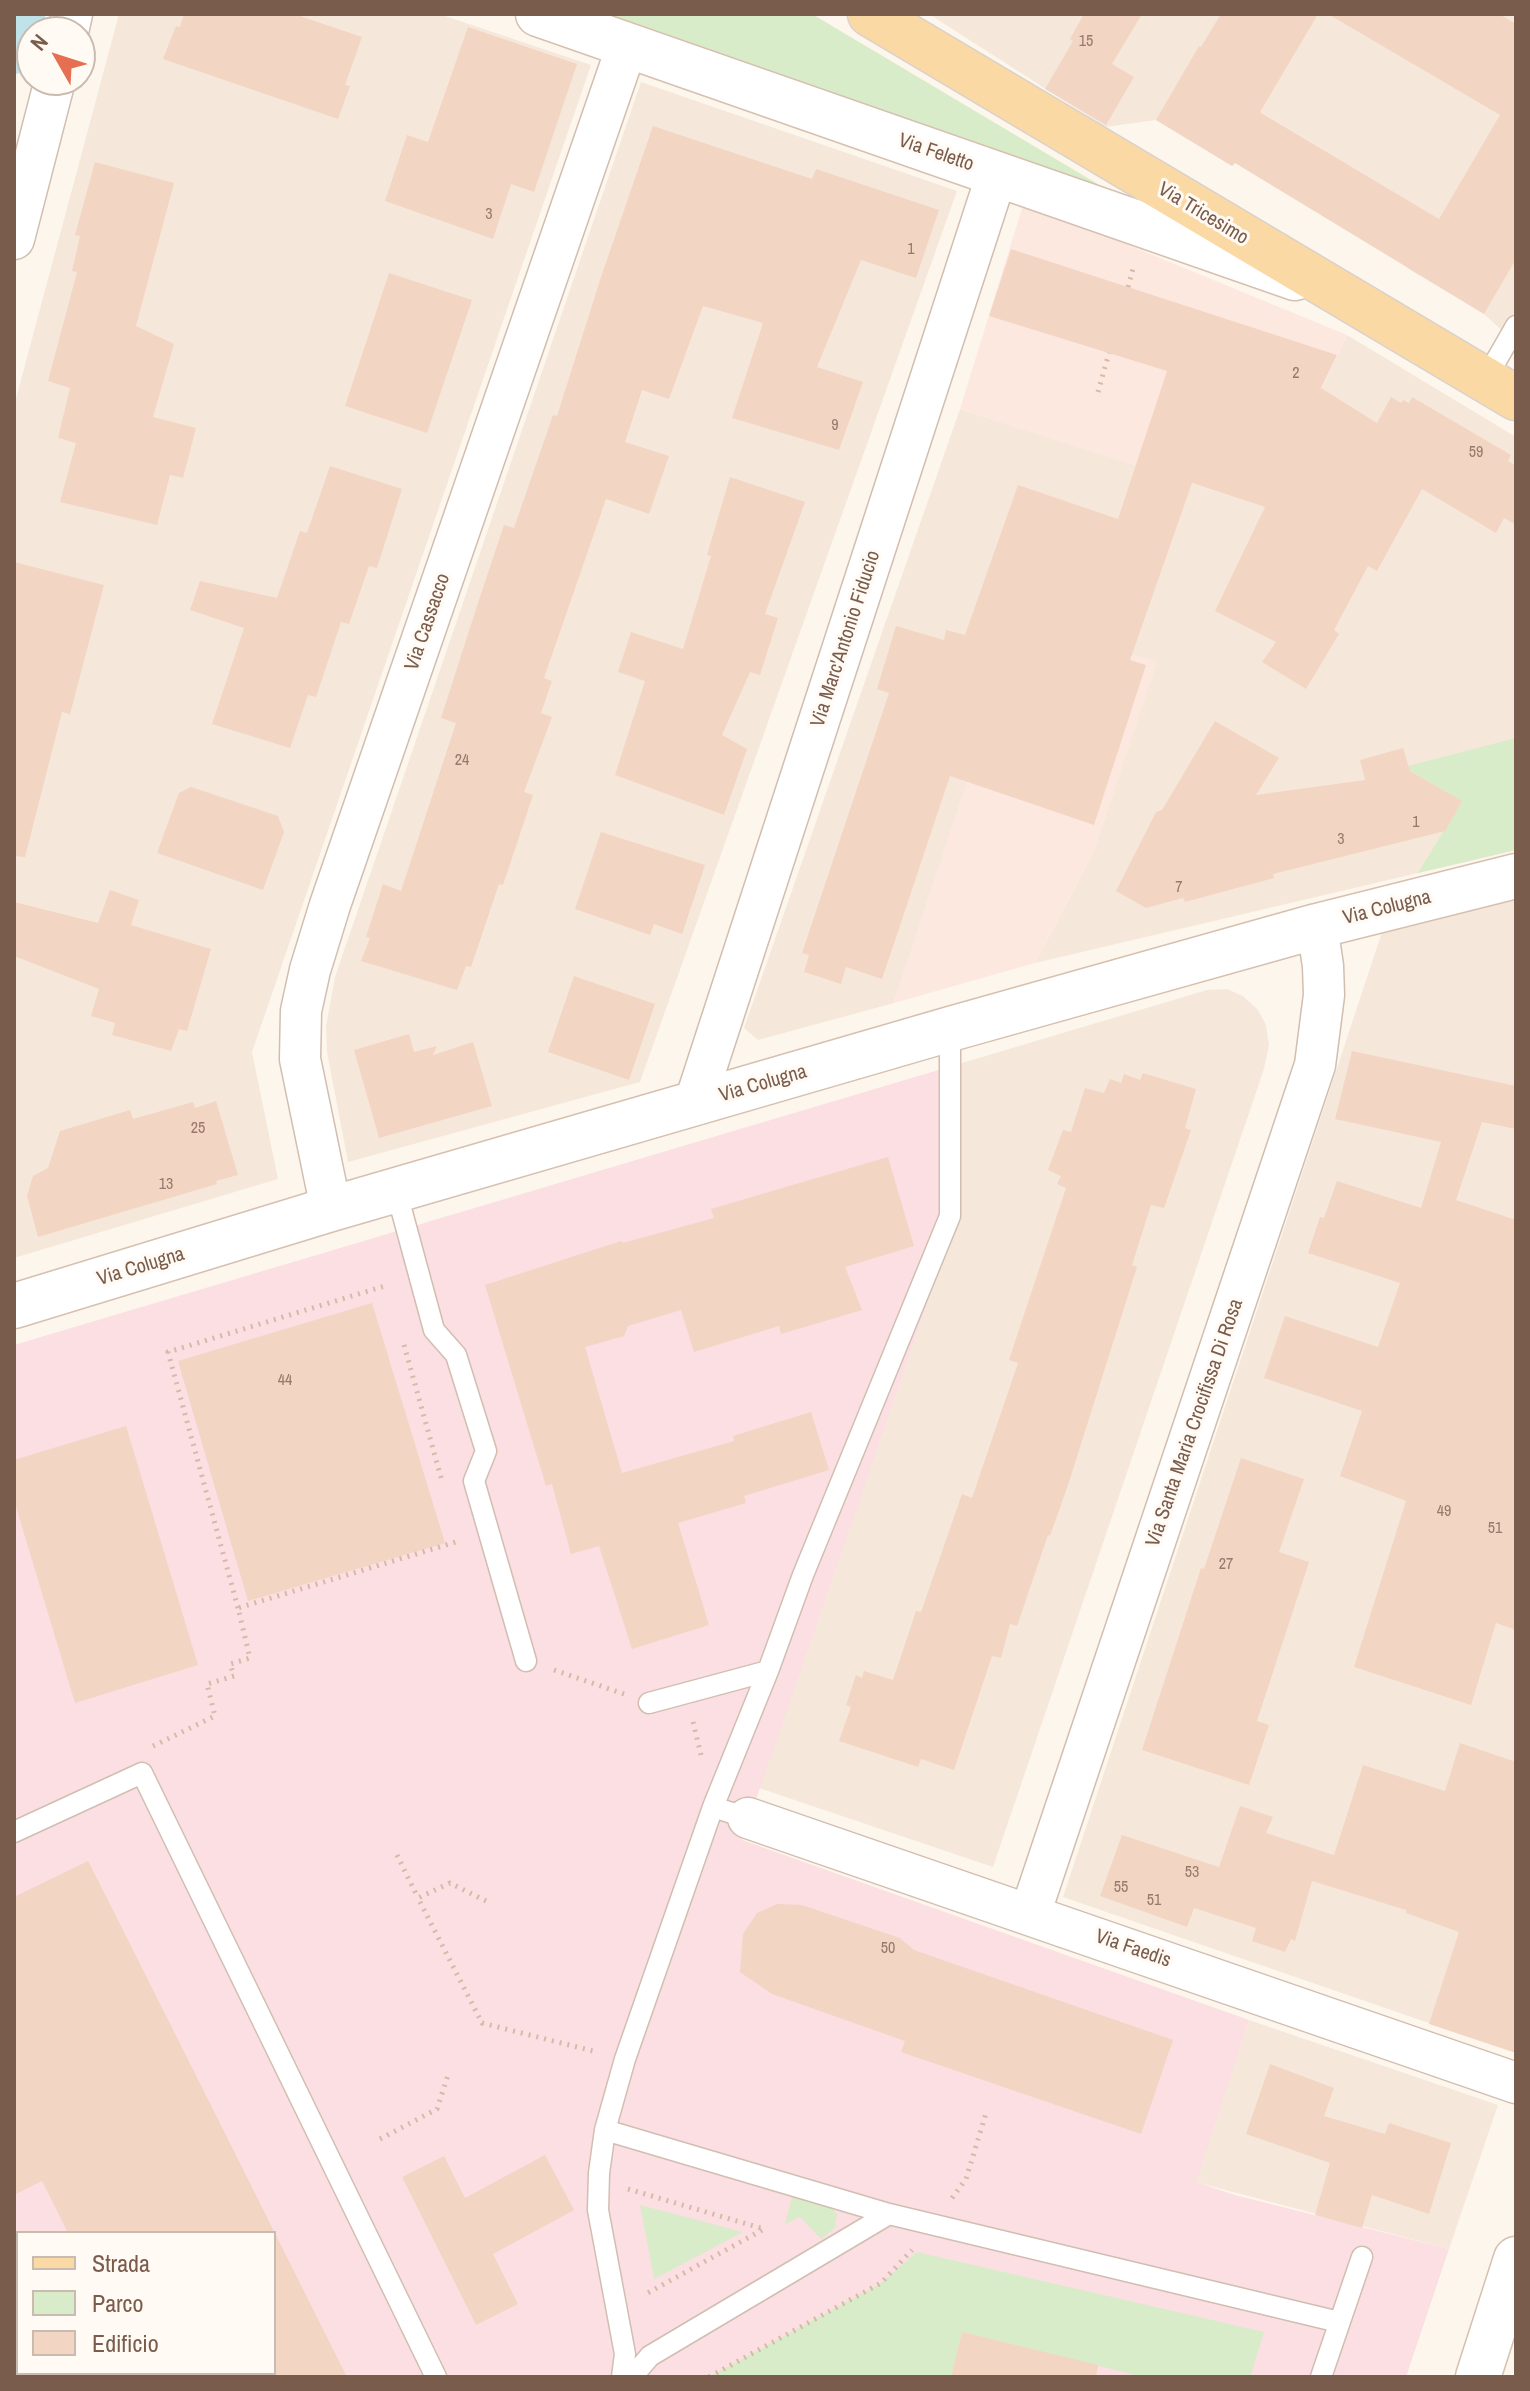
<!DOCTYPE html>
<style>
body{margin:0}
#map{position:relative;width:1530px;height:2391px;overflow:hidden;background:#fdf6ec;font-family:"Archivo Narrow",sans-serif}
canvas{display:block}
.frame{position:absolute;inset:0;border:16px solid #7a5c4d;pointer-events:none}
.legend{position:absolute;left:16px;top:2231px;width:260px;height:144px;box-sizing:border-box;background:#fffaf3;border:2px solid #cabbb1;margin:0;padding:10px 14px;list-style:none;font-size:24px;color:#7a5c4d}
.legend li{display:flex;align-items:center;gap:16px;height:40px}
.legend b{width:40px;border:2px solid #cabbb1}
.north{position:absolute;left:16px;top:16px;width:80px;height:80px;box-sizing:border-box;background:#fffaf3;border:2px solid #cabbb1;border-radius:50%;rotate:309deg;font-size:22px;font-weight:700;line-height:32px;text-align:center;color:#7a5c4d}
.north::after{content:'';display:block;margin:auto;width:28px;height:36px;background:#e76f51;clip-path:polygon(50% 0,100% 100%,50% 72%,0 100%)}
</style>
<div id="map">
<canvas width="1530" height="2391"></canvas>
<div class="frame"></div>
<ul class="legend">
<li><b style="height:10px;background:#fbd9a5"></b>Strada</li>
<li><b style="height:22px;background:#d8ecc9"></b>Parco</li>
<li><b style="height:22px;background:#f3d5c3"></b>Edificio</li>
</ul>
<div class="north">N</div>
</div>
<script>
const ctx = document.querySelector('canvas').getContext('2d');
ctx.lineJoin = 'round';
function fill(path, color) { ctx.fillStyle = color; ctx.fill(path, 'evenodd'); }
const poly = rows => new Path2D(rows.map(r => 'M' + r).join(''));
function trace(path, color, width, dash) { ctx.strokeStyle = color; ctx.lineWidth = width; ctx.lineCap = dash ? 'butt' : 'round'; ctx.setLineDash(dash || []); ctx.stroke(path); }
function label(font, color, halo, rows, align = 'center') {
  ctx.font = font + ' "Archivo Narrow",sans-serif'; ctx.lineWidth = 6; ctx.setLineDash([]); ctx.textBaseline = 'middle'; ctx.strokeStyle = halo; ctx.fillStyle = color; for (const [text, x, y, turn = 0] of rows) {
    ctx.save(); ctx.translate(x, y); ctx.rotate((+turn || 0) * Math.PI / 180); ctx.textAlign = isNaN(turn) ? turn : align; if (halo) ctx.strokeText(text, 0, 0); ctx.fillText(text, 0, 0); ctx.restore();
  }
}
fill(poly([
 [119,14,439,14,591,65,252,1052,278,1179,14,1258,14,406],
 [929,14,1516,14,1516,343,1484,314,1407,268,1438,219,1261,112,1248,133,1251,136,1232,166,1156,120,1105,127],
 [641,82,957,191,640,1082,348,1162,327,1052,326,1026,335,977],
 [1347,335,1516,437,1516,850,1035,963,1095,849,1021,620,894,1003,758,1040,744,1028,960,409,1136,465,1318,396],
 [1516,888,1516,2053,1063,1897,1386,920],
 [1227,989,1243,996,1258,1010,1266,1025,1269,1045,1264,1069,993,1867,759,1788,960,1210,952,1066,1207,990],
 [1249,2020,1498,2105,1449,2249,1195,2182]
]), '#f5e8da');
fill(poly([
 [1024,202,1347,335,1318,396,1254,504,960,409],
 [1020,620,1157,662,1095,849,1035,963,894,1003]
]), '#fde8e0');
fill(poly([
 [952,1066,960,1210,742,1840,1249,2020,1196,2182,1235,2195,1449,2249,1406,2377,14,2377,14,1345],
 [18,2233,274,2233,274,2373,18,2373]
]), '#fbdfe3');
fill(poly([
 [597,14,812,14,1133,205],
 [1516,738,1516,850,1418,873,1462,801,1404,767],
 [792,2197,829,2206,837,2214,835,2228,821,2239,800,2217,785,2224],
 [640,2205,743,2232,654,2279],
 [917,2252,1264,2332,1250,2377,1144,2377,962,2332,951,2377,709,2377,881,2283]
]), '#d8ecc9');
trace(poly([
 [14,53,24,14]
]), '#bfe3e8', 42);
fill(poly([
 [184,14,294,14,362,37,345,85,350,86,338,119,163,59,176,26,180,27],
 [1084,14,1142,14,1112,64,1134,77,1106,125,1045,89,1073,41,1070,39],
 [1221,14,1318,14,1260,112,1439,219,1500,115,1328,14,1499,14,1516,24,1516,259,1484,314,1235,163,1232,166,1156,120,1199,46,1201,47],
 [468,27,577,64,534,192,511,184,493,239,385,201,407,135,428,142],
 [653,126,812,179,816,169,939,210,916,278,861,260,817,367,863,382,839,450,732,418,763,323,703,306,669,399,642,390,625,442,669,456,649,514,606,499,544,678,552,681,541,713,552,717,524,792,533,795,503,885,499,884,471,967,466,966,457,990,361,961,370,938,366,937,383,884,401,891,456,723,441,718,477,606,504,525,514,528,553,415,557,416,601,277],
 [95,162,174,183,136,326,174,344,153,417,196,428,183,478,170,475,157,525,60,502,76,443,58,438,70,388,48,381,77,272,72,271,80,236,75,235],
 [1011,249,1337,355,1321,388,1377,423,1391,397,1401,403,1403,400,1409,403,1412,397,1511,455,1508,461,1516,466,1516,525,1504,518,1496,533,1422,489,1377,571,1368,566,1334,630,1339,634,1306,689,1262,662,1276,642,1215,611,1265,507,1192,483,1130,660,1146,665,1094,825,950,776,882,979,846,967,841,984,804,972,809,955,802,953,889,693,877,689,896,626,944,640,946,630,965,635,1018,485,1118,519,1167,371,989,316],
 [389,273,472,300,427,433,345,406],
 [330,466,402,489,377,568,369,566,349,624,341,622,316,697,308,695,290,748,212,724,244,628,190,610,200,581,277,598,300,531,307,533],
 [730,477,805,502,765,614,778,618,760,675,750,672,722,735,747,749,724,815,615,775,645,681,618,672,631,632,683,649,711,556,707,555],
 [14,562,104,585,70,714,62,712,25,857,14,856],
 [1215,721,1279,758,1256,795,1365,780,1360,760,1403,748,1410,771,1462,801,1445,831,1273,874,1274,878,1185,902,1183,898,1146,908,1116,891,1156,812,1162,810],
 [191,787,278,816,284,832,263,890,157,853,179,793],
 [601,832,705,865,682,934,654,924,650,935,575,909],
 [110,890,139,900,131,925,211,949,187,1031,179,1029,171,1051,112,1035,115,1023,91,1016,99,989,14,956,14,902,98,923],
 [574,976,655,1004,629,1080,548,1052],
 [409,1034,414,1052,437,1046,433,1055,473,1042,492,1106,379,1138,354,1050],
 [1352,1051,1516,1086,1516,1129,1482,1122,1456,1200,1516,1220,1516,1630,1496,1623,1471,1705,1354,1667,1406,1501,1340,1476,1362,1411,1264,1378,1285,1316,1378,1347,1400,1283,1308,1253,1320,1217,1324,1218,1337,1181,1421,1208,1441,1142,1335,1119],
 [1143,1073,1196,1089,1185,1128,1191,1130,1164,1208,1151,1205,1132,1265,1137,1267,1068,1485,1050,1536,1048,1535,1017,1626,1010,1624,1001,1658,992,1656,954,1770,921,1759,918,1767,839,1741,851,1707,846,1705,856,1675,862,1678,864,1671,893,1680,916,1611,921,1612,962,1494,972,1498,1018,1363,1009,1360,1066,1188,1057,1184,1061,1176,1048,1170,1063,1130,1071,1132,1085,1088,1104,1093,1110,1079,1121,1083,1124,1074,1140,1080],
 [216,1101,238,1175,216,1181,217,1184,38,1237,27,1196,33,1176,48,1168,60,1131,130,1110,133,1119,193,1102,195,1108],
 [888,1157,914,1246,845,1267,862,1310,781,1334,779,1326,694,1352,681,1310,628,1326,624,1336,585,1347,622,1473,734,1441,733,1436,811,1412,829,1470,744,1496,746,1503,678,1523,709,1625,632,1649,599,1546,571,1554,552,1484,546,1486,485,1285,621,1241,623,1243,714,1218,711,1209],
 [372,1303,445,1543,248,1601,178,1361],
 [126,1426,198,1665,75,1703,14,1500,14,1460],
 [1241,1458,1304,1479,1279,1552,1309,1562,1257,1721,1269,1725,1249,1785,1142,1750,1201,1568,1204,1569],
 [1460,1743,1516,1762,1516,2053,1429,2024,1459,1932,1406,1913,1406,1910,1312,1881,1295,1941,1291,1939,1285,1952,1252,1941,1256,1928,1194,1908,1187,1927,1100,1896,1122,1835,1219,1867,1240,1806,1273,1817,1266,1833,1334,1855,1363,1765,1445,1791],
 [88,1861,120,1924,347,2377,274,2377,274,2233,68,2233,42,2181,14,2195,14,1897],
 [777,1904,802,1905,900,1938,914,1950,1173,2040,1141,2134,901,2052,905,2041,772,1994,740,1972,743,1934,757,1913],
 [1270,2064,1334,2088,1324,2116,1385,2134,1389,2123,1451,2143,1429,2214,1372,2195,1362,2228,1315,2215,1330,2163,1246,2134],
 [545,2155,574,2210,493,2254,518,2304,476,2325,402,2177,444,2156,465,2198],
 [962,2332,1098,2365,1096,2377,951,2377]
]), '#f3d5c3');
const lane = poly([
 [1485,380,1516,326],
 [396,1190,434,1330,456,1355,486,1451,474,1481,526,1661],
 [649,1703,768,1671,803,1575,950,1216,950,1029],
 [713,1807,768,1671],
 [14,1832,142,1773,436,2377],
 [605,2130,889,2214,650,2356,632,2377],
 [889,2214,1339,2322],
 [14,2309,18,2317],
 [45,2373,47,2377],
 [622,2377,625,2354,598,2210,599,2173,605,2130,625,2059,713,1807,748,1818],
 [1321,2377,1362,2257]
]);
const street = poly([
 [68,32,72,14],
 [14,239,55,80],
 [694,1105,997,174],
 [331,1209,300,1059,301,1011,310,970,330,905,627,46],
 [748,1818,1516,2083],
 [1030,1914,1315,1065,1324,995,1323,966,1317,926]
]);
const secondary = poly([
 [538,14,1295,278],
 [14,1306,331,1209,950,1029,1317,926,1516,876],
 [1478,2377,1516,2259]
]);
const primary = poly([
 [870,14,1516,398]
]);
trace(lane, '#d1beb0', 23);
trace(street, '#d1beb0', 43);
trace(secondary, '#d6c0b0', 47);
trace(primary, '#dad1cd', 47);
trace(poly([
 [1128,287,1134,265],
 [1098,392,1109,353],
 [404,1345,442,1481],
 [238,1608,168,1352,388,1285],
 [554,1670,624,1694],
 [693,1722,701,1755],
 [153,1746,215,1716,207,1684,234,1676,230,1664,250,1658,238,1608,459,1541],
 [397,1855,418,1898],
 [486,1901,450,1883,418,1898,482,2023,597,2052],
 [380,2139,437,2109,449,2072],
 [628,2189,764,2229,644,2295],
 [952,2198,966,2179,987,2110],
 [709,2377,881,2283,912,2250]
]), '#d9b8a5', 5, [2, 6]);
trace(lane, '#fff', 20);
trace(street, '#fff', 40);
trace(secondary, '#fff', 44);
trace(primary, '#fbd9a5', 44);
label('16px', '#987a6a', null, [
 ["15",1086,42],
 ["3",489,215],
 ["1",911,250],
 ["2",1296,374],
 ["9",835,426],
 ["59",1476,453],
 ["24",462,761],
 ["1",1416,823],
 ["3",1341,840],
 ["7",1179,888],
 ["25",198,1129],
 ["13",166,1185],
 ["44",285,1381],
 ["49",1444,1512],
 ["51",1495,1529],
 ["27",1226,1565],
 ["53",1192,1873],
 ["55",1121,1888],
 ["51",1154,1901],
 ["50",888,1949]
]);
label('20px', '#7a5c4d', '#fffaf3', [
 ["Via Feletto",936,153,19],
 ["Via Tricesimo",1203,214,31],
 ["Via Cassacco",428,622,-71],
 ["Via Marc'Antonio Fiducio",846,639,-72],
 ["Via Colugna",1387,908,-14],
 ["Via Colugna",763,1084,-16],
 ["Via Colugna",141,1267,-17],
 ["Via Santa Maria Crocifissa Di Rosa",1195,1423,-71],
 ["Via Faedis",1133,1949,19]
]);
</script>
